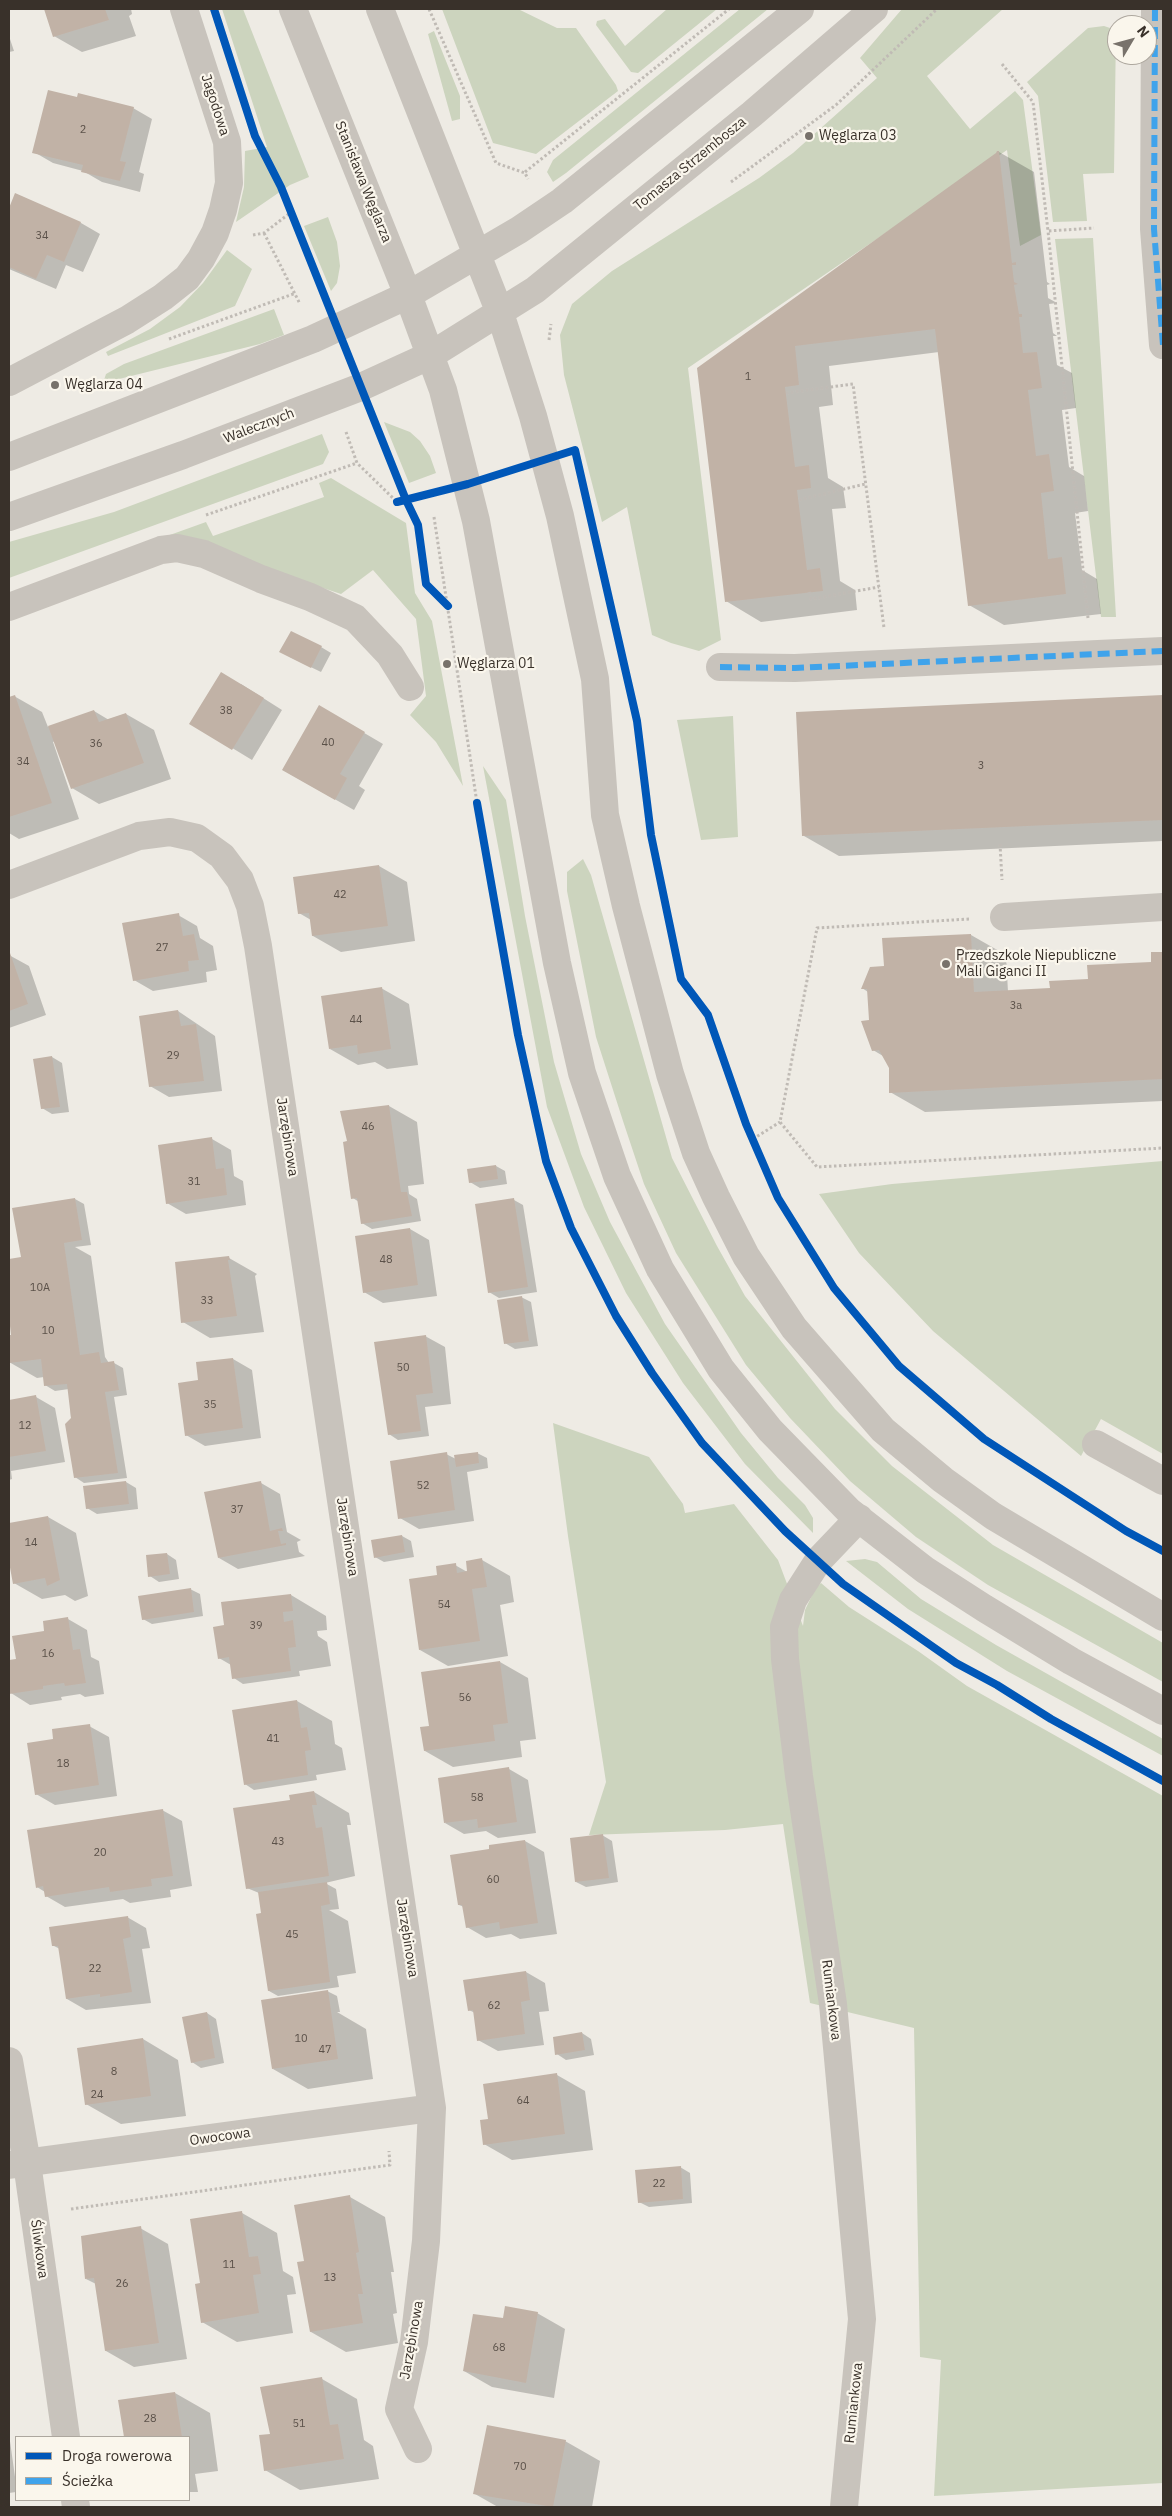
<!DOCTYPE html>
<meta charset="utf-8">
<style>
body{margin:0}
#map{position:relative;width:1172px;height:2516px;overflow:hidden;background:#eeebe4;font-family:"IBM Plex Sans",sans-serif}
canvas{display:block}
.frame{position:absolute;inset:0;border:10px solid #39312a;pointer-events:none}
.legend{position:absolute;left:15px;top:2436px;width:175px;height:65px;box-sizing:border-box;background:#faf6ec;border:1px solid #ada79e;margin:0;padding:6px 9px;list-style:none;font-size:15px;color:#39312a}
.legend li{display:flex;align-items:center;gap:10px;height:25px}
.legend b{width:25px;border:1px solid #ada79e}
.north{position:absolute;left:1107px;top:15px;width:50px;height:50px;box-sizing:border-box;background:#faf6ec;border:1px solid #ada79e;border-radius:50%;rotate:53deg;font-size:14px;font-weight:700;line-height:20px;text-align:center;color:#39312a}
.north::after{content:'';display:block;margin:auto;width:18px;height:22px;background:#78726b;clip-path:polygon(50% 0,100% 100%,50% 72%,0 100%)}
</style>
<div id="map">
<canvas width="1172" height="2516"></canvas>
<div class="frame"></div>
<ul class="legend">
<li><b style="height:6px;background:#0057b8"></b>Droga rowerowa</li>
<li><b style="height:6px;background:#3fa3eb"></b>Ścieżka</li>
</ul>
<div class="north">N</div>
</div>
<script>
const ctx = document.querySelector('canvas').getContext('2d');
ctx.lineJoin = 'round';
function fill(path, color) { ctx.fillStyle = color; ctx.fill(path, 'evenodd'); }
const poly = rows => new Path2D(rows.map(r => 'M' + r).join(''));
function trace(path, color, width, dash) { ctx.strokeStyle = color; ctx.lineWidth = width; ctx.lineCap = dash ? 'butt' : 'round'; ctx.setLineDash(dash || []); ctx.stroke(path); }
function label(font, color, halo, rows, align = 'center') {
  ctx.font = font + ' "IBM Plex Sans",sans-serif'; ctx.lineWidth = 4.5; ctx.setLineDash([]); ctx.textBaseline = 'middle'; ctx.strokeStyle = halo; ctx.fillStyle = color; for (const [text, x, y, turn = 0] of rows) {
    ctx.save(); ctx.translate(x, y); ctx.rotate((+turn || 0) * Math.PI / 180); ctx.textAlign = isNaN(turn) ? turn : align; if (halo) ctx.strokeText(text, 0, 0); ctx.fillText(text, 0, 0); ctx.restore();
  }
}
fill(poly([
 [222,9,243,9,309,177,290,185,236,222,244,187,245,151,267,147],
 [442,9,518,9,557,28,576,28,616,85,618,91,536,154,493,143],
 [667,9,717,9,638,73,631,72,596,25,597,21,605,19,625,46],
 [740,9,768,9,566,173,553,182,547,172,553,160],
 [902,9,1003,9,927,76,970,129,1015,91,1023,100,1041,235,1020,246,1007,150,688,368,721,640,699,651,671,643,652,635,627,507,602,522,564,375,560,335,572,304,612,271,759,178,793,153,877,78,860,58],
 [1104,26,1116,30,1114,173,1083,174,1087,221,1053,222,1038,96,1027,82,1088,28],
 [434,31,460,96,460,119,452,121,428,34],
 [328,217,337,242,340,266,337,283,331,291,304,226],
 [1093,238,1102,379,1116,617,1101,617,1055,239],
 [227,250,252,269,235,306,108,356,106,352,150,329,180,307,203,283],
 [274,309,284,335,260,344,103,383,106,374,124,364],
 [384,422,410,432,420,441,430,456,436,473,409,483],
 [322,434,329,452,323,464,9,578,9,542,114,512],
 [331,478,406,523,415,593,432,621,463,786,436,742,410,715,426,696,416,619,373,570,341,594,167,536,206,522,213,536,324,497,319,483],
 [733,716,738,837,701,840,677,720],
 [483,766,506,800,525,916,554,1062,581,1154,610,1222,665,1324,741,1433,778,1478,805,1505,813,1518,813,1533,745,1464,683,1383,626,1293,584,1207,547,1107],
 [583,859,591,875,672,1158,717,1246,745,1296,835,1409,892,1466,993,1545,1163,1643,1163,1682,988,1585,916,1537,850,1481,790,1418,746,1365,676,1253,644,1184,623,1121,596,1037,567,891,567,872],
 [1163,1161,1163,1454,1101,1419,1081,1456,933,1331,859,1253,819,1194,892,1184],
 [553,1423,649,1457,683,1504,685,1513,734,1504,778,1560,803,1626,805,1610,816,1587,821,1583,849,1607,918,1651,967,1686,1163,1796,1163,2483,934,2496,941,2360,920,2357,914,2028,810,2003,783,1824,725,1830,589,1835,606,1782,568,1536],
 [865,1559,877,1562,921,1599,996,1645,1163,1739,1163,1756,1007,1671,908,1609,846,1561]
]), '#ccd4be');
fill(poly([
 [45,9,131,9,132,14,129,16,136,36,82,52,54,36],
 [9,36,14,51,9,52],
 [78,98,133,108,152,119,139,172,144,174,140,192,102,182,83,171,53,163,34,152],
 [999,152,1034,172,1047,282,1050,284,1047,285,1048,298,1057,303,1049,304,1053,333,1057,336,1053,336,1057,365,1072,373,1076,408,1062,410,1069,467,1084,476,1088,511,1075,513,1082,570,1097,579,1101,614,1004,625,969,605,939,352,829,366,833,405,819,407,828,478,843,487,846,508,832,509,840,581,855,590,857,610,761,622,726,601,698,369],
 [16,194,81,223,100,234,83,272,66,265,56,289,9,269,9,209],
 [321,647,331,653,321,672,290,657],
 [241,684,282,710,252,760,191,723],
 [14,696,42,712,48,727,94,711,109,720,126,714,154,730,171,779,99,804,72,788,55,741,53,742,79,819,19,839,9,833,9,698],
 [1163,696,1163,841,839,856,804,836,798,713],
 [320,707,383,744,359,786,365,790,354,810,283,770],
 [379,866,407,882,415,941,341,952,313,936,311,920,299,913],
 [178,915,197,926,200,938,213,946,217,970,206,972,207,982,153,991,134,980],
 [971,935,1006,955,1008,992,1051,990,1153,963,1152,953,1163,953,1163,1101,925,1112,890,1092,890,1068,883,1056,873,1050,868,992,862,988,885,967],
 [9,955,29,966,46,1015,9,1028],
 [381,988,409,1004,418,1065,387,1069,375,1062,358,1065,330,1049],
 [178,1011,215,1036,222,1091,169,1097,150,1086],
 [52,1057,62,1063,69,1112,52,1114,42,1108],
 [389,1106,417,1122,424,1184,408,1186,409,1194,417,1199,421,1221,372,1229,362,1223,359,1202,353,1198,349,1142,344,1112],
 [212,1139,231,1150,234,1176,243,1181,246,1205,186,1214,167,1203],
 [496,1166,505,1171,507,1184,480,1188,470,1182],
 [75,1199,84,1204,91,1245,75,1247,91,1256,105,1357,109,1363,114,1363,123,1368,127,1395,114,1397,127,1478,84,1483,75,1477,69,1389,55,1391,45,1385,44,1377,37,1378,9,1362,9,1337,13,1336,9,1308,9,1260,22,1258],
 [514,1200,523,1205,537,1292,499,1298,489,1292],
 [410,1229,429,1240,437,1296,383,1303,364,1292],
 [229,1258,257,1274,255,1276,264,1332,210,1338,183,1322],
 [521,1297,531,1302,538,1346,515,1349,505,1343],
 [425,1336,445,1347,451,1404,425,1407,429,1436,398,1440,389,1434,375,1343],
 [233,1359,252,1370,261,1438,205,1446,186,1435,200,1381],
 [36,1397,55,1408,65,1462,11,1471,12,1479,9,1480,9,1402],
 [477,1453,487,1458,488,1468,467,1472,474,1521,419,1529,400,1518,446,1454,456,1459],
 [126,1482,136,1488,138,1509,97,1514,87,1508,85,1487],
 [261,1483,280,1494,287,1532,301,1540,297,1542,299,1552,305,1556,238,1569,219,1558],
 [48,1517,76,1533,88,1596,75,1601,65,1595,42,1599,14,1583,9,1559,9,1525],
 [402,1536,411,1541,414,1557,384,1562,375,1557],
 [167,1554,176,1560,179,1579,159,1582,150,1576],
 [482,1560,510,1576,514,1602,500,1605,508,1656,448,1666,420,1650,439,1576,455,1565,469,1573],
 [190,1589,200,1594,203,1616,152,1624,143,1619],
 [291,1595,326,1616,327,1630,317,1631,318,1636,327,1642,331,1666,299,1671,300,1676,243,1684,234,1678,231,1665,219,1658,226,1626],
 [68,1619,87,1630,91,1657,99,1661,104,1694,85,1697,80,1694,61,1697,62,1700,30,1705,11,1693,9,1661,17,1660,45,1632],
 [500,1662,528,1678,536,1739,520,1741,522,1757,453,1767,425,1751,430,1727],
 [297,1701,332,1721,335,1744,342,1748,346,1770,316,1775,317,1780,254,1790,245,1784],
 [89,1726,109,1737,117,1796,55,1805,36,1794,55,1740],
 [509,1769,528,1780,536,1833,498,1838,486,1831,464,1834,445,1823],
 [314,1792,349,1813,351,1825,347,1825,355,1876,325,1883,336,1889,339,1909,329,1910,348,1921,356,1973,337,1976,339,1987,278,1996,269,1991,264,1914,259,1893,247,1888,291,1801],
 [162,1810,182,1821,192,1886,170,1890,171,1897,130,1903,123,1899,65,1907,46,1896,45,1892,37,1887],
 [602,1835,612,1841,618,1882,586,1887,576,1882],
 [525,1841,544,1852,557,1934,520,1939,511,1934,486,1938,467,1927,464,1907,459,1905,491,1850],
 [127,1917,146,1928,150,1948,142,1949,151,2003,86,2010,67,1999,60,1949,54,1946],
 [526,1972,545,1983,549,2011,539,2012,544,2045,498,2051,478,2040,475,2013,469,2010,464,1981],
 [327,1991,337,1996,340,2012,337,2012,366,2029,373,2079,308,2089,273,2069],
 [207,2013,216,2019,224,2063,201,2068,192,2062],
 [582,2033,591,2039,594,2055,566,2060,557,2054],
 [143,2039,178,2060,186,2116,121,2124,86,2104],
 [557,2075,585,2091,593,2150,512,2160,484,2144,489,2120,485,2085],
 [680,2167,690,2173,692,2203,649,2207,639,2202],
 [350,2197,385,2217,394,2272,391,2272,397,2313,393,2314,398,2343,346,2352,311,2332,305,2262],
 [242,2213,277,2233,283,2271,293,2277,296,2294,287,2295,293,2333,237,2342,202,2322,202,2284],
 [140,2228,168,2244,187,2359,134,2367,106,2351,96,2284,86,2279],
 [537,2313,565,2329,554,2398,492,2387,464,2371,504,2320],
 [322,2379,357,2399,364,2440,373,2446,379,2479,300,2490,265,2470],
 [175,2393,210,2413,218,2471,195,2474,198,2492,189,2492,189,2437,125,2437,120,2401],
 [9,2434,16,2484,16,2492,9,2493],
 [565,2441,600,2461,592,2507,498,2507,475,2494]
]), '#0003');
fill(poly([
 [44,9,105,9,109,20,53,37],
 [48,90,77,97,78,93,134,107,120,161,126,162,120,181,81,172,83,165,32,153],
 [997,151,999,151,1012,263,1016,262,1016,265,1012,265,1014,282,1018,284,1014,285,1019,314,1022,314,1022,317,1019,317,1023,353,1037,352,1042,388,1028,390,1036,456,1049,454,1054,491,1041,493,1048,559,1062,557,1066,594,968,606,935,329,795,346,799,385,785,387,795,467,809,465,811,488,797,490,807,570,820,568,823,591,725,602,697,368,996,153],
 [15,193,81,222,64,262,47,255,36,279,9,267,9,208],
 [291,631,322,646,311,668,279,652],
 [221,672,264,698,232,750,189,724],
 [15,695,52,803,9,817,9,697],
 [1163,695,1163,820,802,836,796,712],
 [319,705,365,732,340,774,347,778,335,800,282,770],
 [94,710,99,722,126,713,144,763,71,789,48,726],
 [379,865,388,926,312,936,309,913,298,914,293,877],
 [179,913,183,936,194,934,199,960,188,961,189,971,133,981,122,923],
 [971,934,974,992,1050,988,1049,981,1088,979,1087,965,1151,962,1151,952,1163,952,1163,1079,889,1093,889,1068,879,1050,872,1051,861,1021,869,1020,867,989,861,989,870,967,884,966,882,938],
 [10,953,28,1004,9,1011,9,954],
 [382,987,391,1049,358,1054,357,1045,329,1049,321,996],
 [178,1010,181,1026,196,1024,204,1081,149,1087,139,1016],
 [52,1056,60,1107,41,1109,33,1059],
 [389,1105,401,1192,407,1192,412,1216,361,1224,357,1198,351,1199,343,1142,347,1141,340,1111],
 [212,1137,216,1169,224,1168,227,1195,166,1204,158,1145],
 [496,1165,498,1179,469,1183,467,1169],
 [75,1198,82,1240,64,1243,80,1355,99,1352,101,1363,114,1361,119,1390,105,1392,118,1473,74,1478,65,1424,71,1418,67,1384,44,1386,41,1359,9,1363,9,1335,11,1335,9,1317,9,1259,21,1257,12,1208],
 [514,1198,528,1287,488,1293,475,1204],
 [410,1228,418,1285,363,1293,355,1236],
 [229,1256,230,1260,228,1260,237,1316,181,1323,175,1262],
 [522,1296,529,1341,504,1344,497,1300],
 [426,1335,433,1393,416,1395,421,1431,388,1435,374,1342],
 [233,1358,243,1428,185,1436,178,1383,198,1380,196,1362],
 [36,1395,46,1451,9,1457,9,1400],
 [447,1452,455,1510,398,1519,390,1461],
 [478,1452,479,1463,456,1467,454,1455],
 [126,1481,129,1504,86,1509,83,1486],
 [261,1481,270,1531,282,1528,283,1531,278,1531,281,1544,286,1543,286,1545,218,1558,204,1492],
 [48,1516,60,1580,47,1586,45,1578,13,1584,9,1562,9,1523],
 [402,1535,405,1552,374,1558,371,1540],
 [167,1553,170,1574,148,1577,146,1555],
 [482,1558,487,1587,472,1589,480,1641,419,1650,409,1579,437,1575,436,1566,456,1563,457,1573,467,1571,466,1561],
 [191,1588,194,1612,142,1620,138,1596],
 [291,1594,293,1611,283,1612,284,1622,293,1620,296,1647,288,1648,291,1671,232,1679,229,1657,218,1659,213,1627,224,1625,221,1602],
 [68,1617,73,1650,80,1649,86,1683,65,1686,64,1683,43,1686,43,1689,9,1694,9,1660,16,1659,12,1636,44,1631,43,1621],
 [500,1661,508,1723,493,1725,495,1741,424,1751,420,1727,429,1726,421,1672],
 [297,1700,301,1728,307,1727,311,1750,305,1751,308,1775,244,1785,232,1710],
 [90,1724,99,1785,35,1795,27,1743,53,1739,52,1729],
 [509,1767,517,1822,478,1828,477,1819,444,1823,438,1778],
 [314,1791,317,1805,312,1805,316,1828,322,1827,329,1876,246,1889,233,1808,290,1800,289,1795],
 [163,1809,173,1876,151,1879,152,1886,110,1892,109,1887,45,1897,43,1886,36,1888,27,1830],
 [603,1834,609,1878,575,1882,570,1838],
 [525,1840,538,1923,500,1929,499,1922,466,1928,462,1905,458,1905,450,1855,489,1849,489,1845],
 [327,1882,330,1904,321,1906,330,1982,268,1991,256,1914,261,1913,258,1892],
 [128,1916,131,1937,123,1939,132,1992,100,1997,100,1994,66,1999,58,1946,52,1946,49,1927],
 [526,1971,530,2000,521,2002,525,2034,477,2041,473,2010,468,2011,463,1980],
 [328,1990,338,2059,272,2069,261,2000],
 [207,2012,215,2058,191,2063,182,2017],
 [582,2032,585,2050,555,2055,553,2037],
 [143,2038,151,2096,85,2105,77,2048],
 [557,2073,565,2134,483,2145,480,2120,488,2119,483,2084],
 [681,2166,683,2199,638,2203,635,2170],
 [350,2195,359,2252,356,2253,363,2294,358,2294,363,2323,310,2332,297,2262,304,2261,294,2205],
 [242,2211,249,2257,258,2256,261,2274,253,2275,259,2313,201,2323,195,2284,200,2283,190,2219],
 [141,2226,159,2343,105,2351,94,2278,85,2279,81,2236],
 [505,2306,538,2312,526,2383,463,2371,473,2314,503,2318],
 [322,2377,330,2425,338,2424,344,2459,264,2471,259,2435,270,2434,260,2387],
 [175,2392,182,2437,124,2437,118,2400],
 [487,2425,566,2440,553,2507,473,2494]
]), '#c1b2a6');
trace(poly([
 [429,9,496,163,525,173,528,179],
 [1002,64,1033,102,1048,231],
 [525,172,729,9],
 [731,182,836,105,937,9],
 [264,233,300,304],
 [253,235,264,233,290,213],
 [169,339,296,293],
 [549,340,551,324],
 [786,393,853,384,884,628],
 [346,432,357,463,397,502],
 [799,500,865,484],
 [206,515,357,463],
 [434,517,477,803],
 [809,592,811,599,879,587],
 [1088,618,1048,231,1094,228],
 [1000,844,1002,880],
 [969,919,817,928,780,1122,817,1167,1163,1148],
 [753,1139,780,1122],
 [71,2209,390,2165,389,2151]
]), '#c0bbb5', 3, [2.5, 2.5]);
trace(poly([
 [293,9,408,295,443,390,476,521,557,963,582,1073,617,1176,660,1269,721,1369,770,1430,849,1511,925,1570,984,1608,1071,1661,1163,1711],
 [380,9,500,313,533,416,560,516,595,679,605,815,626,906,670,1074,696,1153,716,1197,746,1256,794,1328,883,1430,943,1480,993,1516,1163,1617],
 [1155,9,1154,229,1163,345],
 [9,382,127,320,163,297,187,278,201,259,215,233,223,210,229,183,227,142,184,9],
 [9,457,313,339,408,295,519,230,562,201,800,9],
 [9,517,183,455,361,387,431,355,535,290,752,114,874,9],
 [9,607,161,550,177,548,204,554,261,579,310,597,355,618,390,655,410,687],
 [720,667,795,668,1163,651],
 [9,885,139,836,170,832,197,838,222,856,240,880,250,906,258,946,432,2108,426,2241,414,2342,399,2409,418,2449],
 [1004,917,1163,907],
 [1096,1444,1163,1481],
 [9,2061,27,2163,66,2437],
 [9,2165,432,2108],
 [75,2500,76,2507],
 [844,2507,862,2319,833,2004,799,1776,785,1659,784,1627,793,1600,818,1561,859,1518]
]), '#c8c3bc', 28);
trace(poly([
 [1155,9,1154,229,1163,345],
 [720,667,795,668,1163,651]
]), '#3fa3eb', 6, [12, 6]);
trace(poly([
 [214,9,255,136,281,187,406,500,418,525,426,584,448,606],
 [397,502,468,484,575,450,637,721,651,835,681,979,708,1015,746,1124,778,1198,834,1288,899,1366,984,1439,1126,1531,1163,1551],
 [477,803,518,1035,546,1161,571,1228,616,1316,652,1373,702,1443,785,1531,843,1584,956,1663,997,1685,1051,1719,1163,1781]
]), '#0057b8', 8);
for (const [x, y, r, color] of [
 [809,136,5,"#78726b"],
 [55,385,5,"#78726b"],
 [447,664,5,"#78726b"],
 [946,964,5,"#78726b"]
]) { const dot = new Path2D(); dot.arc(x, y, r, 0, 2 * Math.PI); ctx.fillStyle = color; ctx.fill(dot); trace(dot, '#faf6ec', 2); }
label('11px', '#5b5149', null, [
 ["2",83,130],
 ["34",42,236],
 ["1",748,377],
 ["38",226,711],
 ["40",328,743],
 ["36",96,744],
 ["34",23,762],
 ["3",981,766],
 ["42",340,895],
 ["27",162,948],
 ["3a",1016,1006],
 ["44",356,1020],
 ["29",173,1056],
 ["46",368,1127],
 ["31",194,1182],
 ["48",386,1260],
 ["10A",40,1288],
 ["33",207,1301],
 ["10",48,1331],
 ["50",403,1368],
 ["35",210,1405],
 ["12",25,1426],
 ["52",423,1486],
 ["37",237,1510],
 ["14",31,1543],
 ["54",444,1605],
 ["39",256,1626],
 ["16",48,1654],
 ["56",465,1698],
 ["41",273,1739],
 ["18",63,1764],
 ["58",477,1798],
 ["43",278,1842],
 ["20",100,1853],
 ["60",493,1880],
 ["45",292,1935],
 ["22",95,1969],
 ["62",494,2006],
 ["10",301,2039],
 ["47",325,2050],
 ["8",114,2072],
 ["24",97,2095],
 ["64",523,2101],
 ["22",659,2184],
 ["11",229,2265],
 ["13",330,2278],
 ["26",122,2284],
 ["68",499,2348],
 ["28",150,2419],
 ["51",299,2424],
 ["70",520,2467]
]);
label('14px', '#39312a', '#faf6ec', [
 ["Jagodowa",215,105,72],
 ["Tomasza Strzembosza",690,164,-39],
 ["Stanisława Węglarza",363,182,68],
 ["Walecznych",259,426,-21],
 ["Jarzębinowa",287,1137,81],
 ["Jarzębinowa",347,1537,81],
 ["Jarzębinowa",407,1938,81],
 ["Rumiankowa",831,2000,83],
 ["Owocowa",220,2137,-8],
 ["Śliwkowa",39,2249,82],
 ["Jarzębinowa",412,2340,-80],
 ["Rumiankowa",854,2403,-84]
]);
label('14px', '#39312a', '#faf6ec', [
 ["Węglarza 03",819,136],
 ["Węglarza 04",65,385],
 ["Węglarza 01",457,664],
 ["Przedszkole Niepubliczne",956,956],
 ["Mali Giganci II",956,972]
], 'left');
</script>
